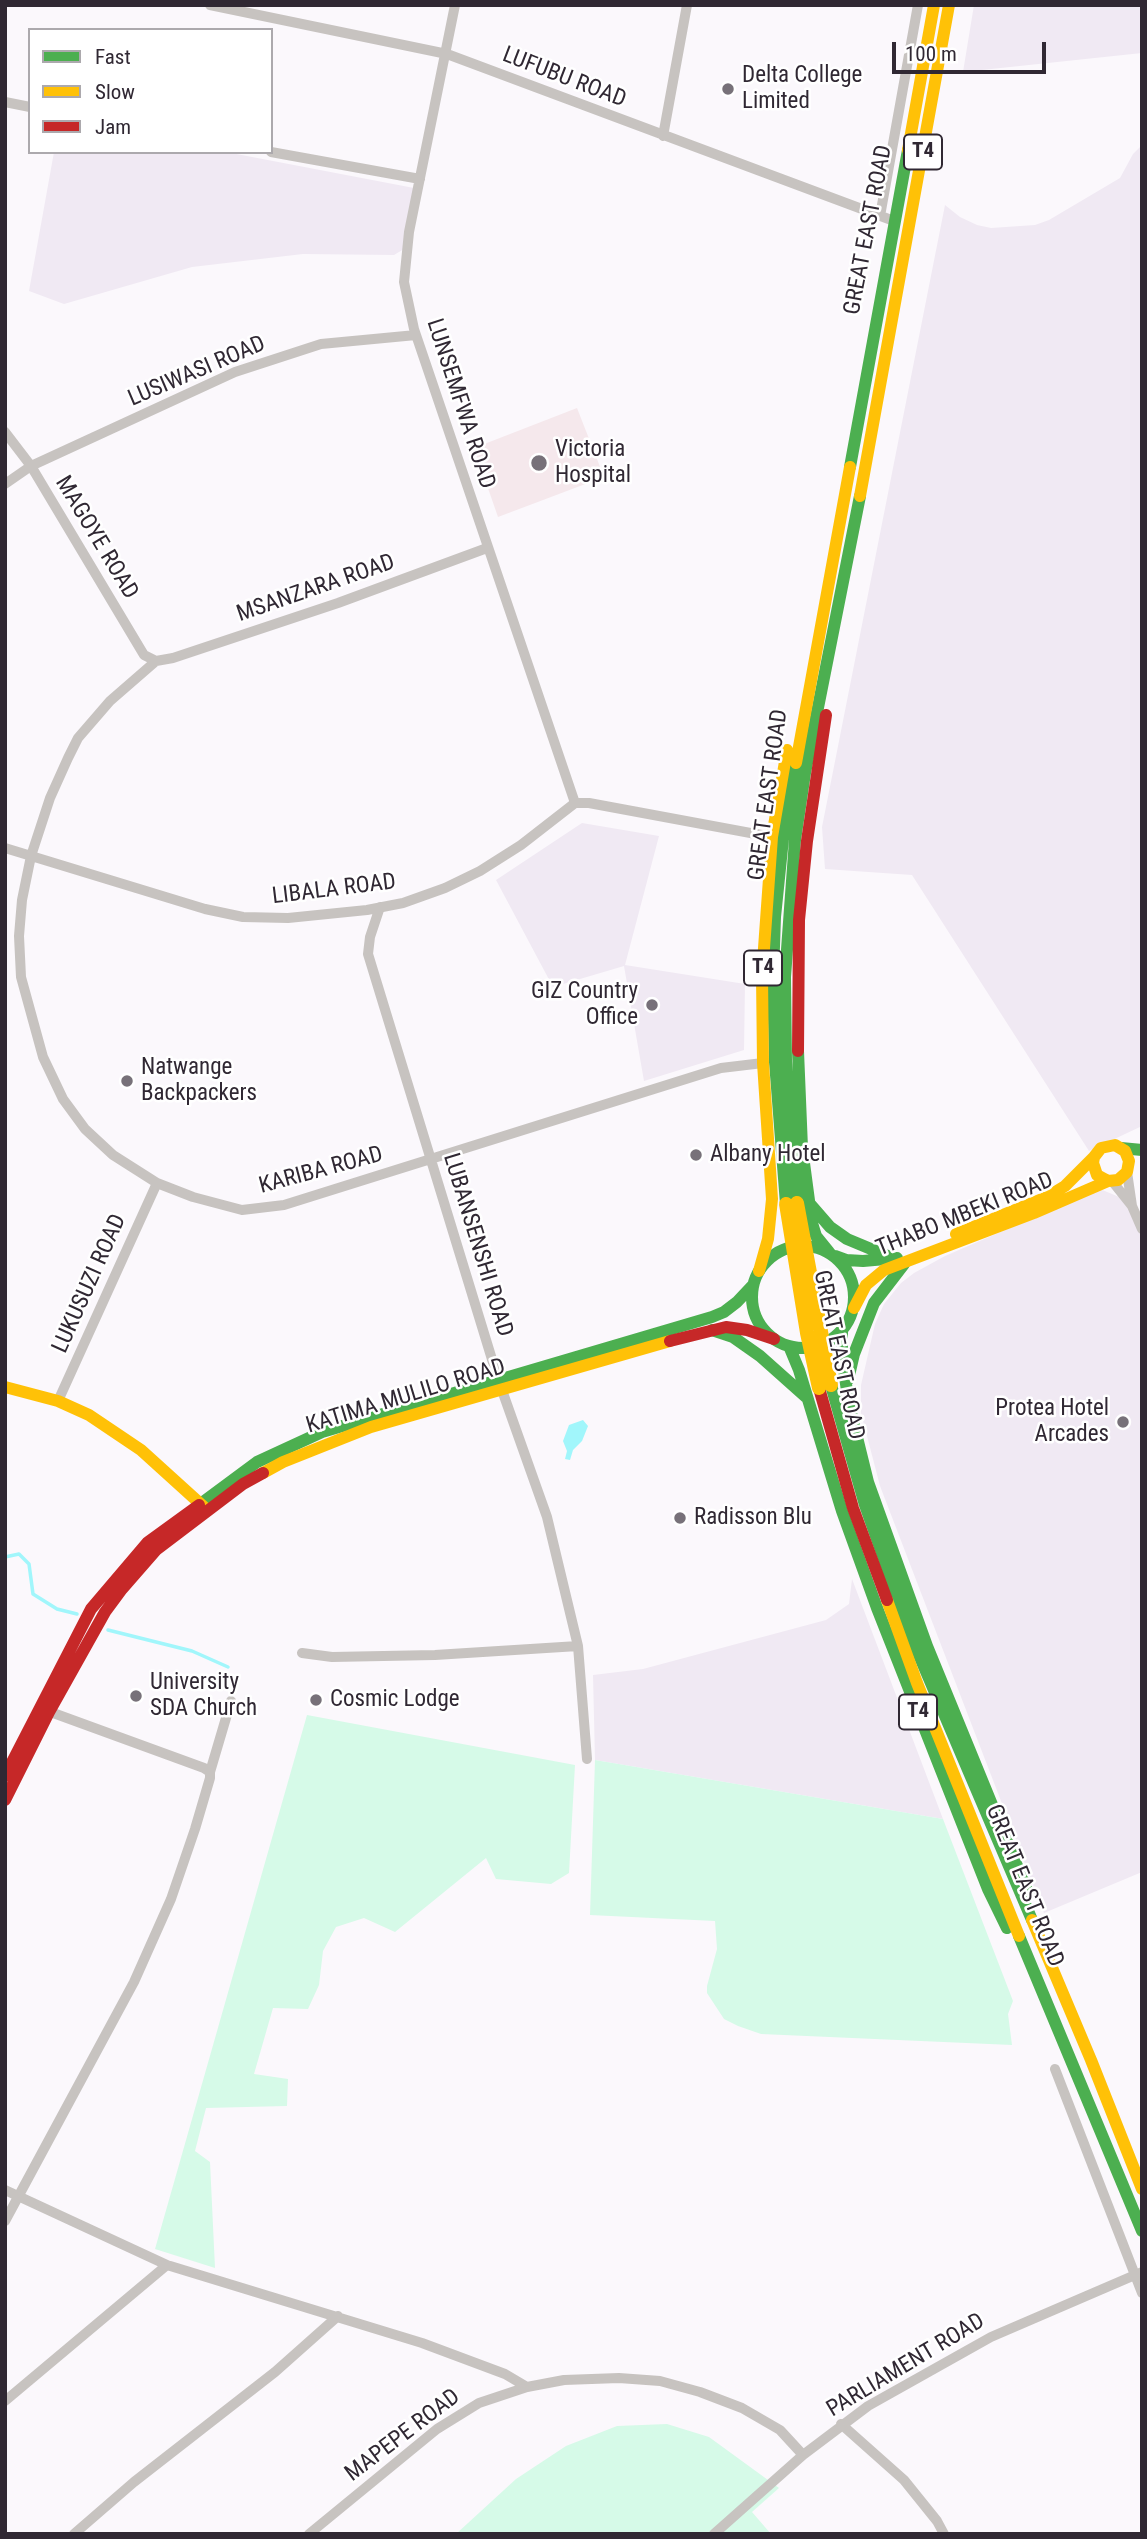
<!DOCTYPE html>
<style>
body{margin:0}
#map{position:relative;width:1147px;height:2539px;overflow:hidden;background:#fbf8fc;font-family:"Roboto Condensed",sans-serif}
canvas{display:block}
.frame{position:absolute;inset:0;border:7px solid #302833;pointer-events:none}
.legend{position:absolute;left:28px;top:28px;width:245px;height:126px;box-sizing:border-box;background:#fff;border:2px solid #aca9ad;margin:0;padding:9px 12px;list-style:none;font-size:21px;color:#302833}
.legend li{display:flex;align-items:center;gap:14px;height:35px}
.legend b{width:35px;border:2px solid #aca9ad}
.scale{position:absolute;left:892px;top:42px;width:154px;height:32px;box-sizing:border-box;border:4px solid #302833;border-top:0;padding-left:9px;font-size:21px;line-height:24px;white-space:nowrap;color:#302833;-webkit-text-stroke:5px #fff;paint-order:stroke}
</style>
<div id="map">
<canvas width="1147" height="2539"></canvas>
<div class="frame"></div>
<ul class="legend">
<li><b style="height:9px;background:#4caf50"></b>Fast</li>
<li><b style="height:9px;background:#ffc107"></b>Slow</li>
<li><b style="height:9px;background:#c62828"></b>Jam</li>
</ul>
<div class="scale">100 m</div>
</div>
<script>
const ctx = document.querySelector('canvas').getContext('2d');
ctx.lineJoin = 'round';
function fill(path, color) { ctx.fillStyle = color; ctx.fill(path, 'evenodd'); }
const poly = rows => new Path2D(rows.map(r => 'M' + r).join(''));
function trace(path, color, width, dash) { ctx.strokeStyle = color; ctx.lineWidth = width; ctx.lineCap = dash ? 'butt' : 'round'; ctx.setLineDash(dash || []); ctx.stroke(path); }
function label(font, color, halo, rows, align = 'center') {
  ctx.font = font + ' "Roboto Condensed",sans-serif'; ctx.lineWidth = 5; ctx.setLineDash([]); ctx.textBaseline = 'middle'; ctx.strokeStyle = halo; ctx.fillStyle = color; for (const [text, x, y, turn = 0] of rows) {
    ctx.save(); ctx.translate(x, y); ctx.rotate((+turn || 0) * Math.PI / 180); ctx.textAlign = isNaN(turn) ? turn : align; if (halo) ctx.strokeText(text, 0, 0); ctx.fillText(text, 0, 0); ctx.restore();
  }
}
fill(poly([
 [974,5,1142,5,1142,53,963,72],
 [1142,145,1142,1126,1089,1151,912,875,825,869,822,827,945,205,960,217,977,225,991,228,1035,225,1049,220,1120,178,1133,154],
 [54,152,226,152,414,188,404,249,394,255,303,254,192,267,64,304,29,291],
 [582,823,659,836,625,965,745,984,744,1050,644,1081,624,966,553,987,496,880],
 [1100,1189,1124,1199,1142,1228,1142,1872,1044,1913,880,1486,861,1413,861,1385,875,1324,884,1304,901,1283,914,1273,945,1256],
 [852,1579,943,1819,595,1760,593,1675,643,1669,826,1620,849,1604]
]), '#f0e9f3');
fill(poly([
 [577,408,604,477,498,517,474,448]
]), '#f5e8ec');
fill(poly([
 [307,1715,575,1765,569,1873,551,1884,496,1879,486,1858,395,1932,364,1918,336,1927,323,1951,319,1985,308,2009,273,2008,254,2074,288,2079,287,2106,206,2108,195,2151,210,2162,215,2268,155,2249],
 [595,1760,943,1819,1013,2001,1008,2014,1012,2045,761,2034,738,2026,724,2019,707,1993,707,1986,717,1949,715,1921,590,1915],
 [667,2424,709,2437,779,2488,752,2512,771,2534,456,2534,516,2479,566,2446,617,2426]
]), '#d6fae8');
fill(poly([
 [583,1420,588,1426,582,1441,573,1450,570,1460,565,1459,567,1451,563,1441,569,1425]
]), '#a1f6fb');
trace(poly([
 [5,1557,19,1554,29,1564,33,1594,57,1609,77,1614],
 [108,1630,192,1651,228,1667]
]), '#a1f6fb', 3.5);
trace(poly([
 [210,5,447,54,894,221],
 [455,5,409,232,404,282,414,329,575,803],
 [5,102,30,107],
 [663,136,687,5],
 [271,152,420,179],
 [880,216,918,5],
 [5,432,31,466,144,655,156,661],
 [5,484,31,466,235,372,321,344,416,335],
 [156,661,110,701,78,738,68,758,50,798,31,856,22,900,19,936,21,977,43,1057,63,1099,85,1129,113,1155,157,1183,193,1197,242,1210,284,1205,721,1068,763,1063],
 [156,661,173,658,338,603,487,548],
 [5,848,205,909,243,917,288,918,367,910,403,903,445,888,480,871,521,845,575,803,589,803,772,837],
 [380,907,370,937,368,954,498,1379,547,1517,578,1646,587,1759],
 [1127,1172,1132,1206,1142,1229],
 [1112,1181,1132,1206],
 [58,1401,157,1183],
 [302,1653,332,1657,435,1655,578,1646],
 [210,1772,231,1701],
 [1055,2069,1142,2293],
 [5,2190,167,2265,422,2343,505,2374,527,2387],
 [5,2221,134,1982,171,1899,195,1829,210,1778,210,1772,204,1768,45,1710],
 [5,2401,167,2265],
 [841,2424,904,2480,937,2521,944,2534],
 [74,2534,134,2482,275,2372,338,2316],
 [309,2534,437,2429,479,2403,527,2387,564,2380,619,2378,660,2381,700,2392,742,2408,780,2430,803,2455],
 [714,2534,803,2455,868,2406,991,2337,1142,2272]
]), '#c7c3c0', 10);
trace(poly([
 [850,467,908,150],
 [798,1051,802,1148,812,1223,816,1236,829,1252],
 [1121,1148,1142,1150],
 [797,1203,786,1061,785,977,795,840,805,773,860,496],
 [786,1204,775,1062,773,975,775,917,783,839,796,763],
 [810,1204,830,1227,847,1239,895,1259],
 '752 1297a51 51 0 1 1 102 0a51 51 0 1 1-102 0Z',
 [835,1256,846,1260,863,1261,897,1258],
 [712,1330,733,1337,760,1356,806,1397],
 [842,1331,842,1356,849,1405,868,1482,927,1646,1029,1895],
 [789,1346,799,1370,842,1511,877,1608,988,1889,1007,1928],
 [848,1380,854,1354,874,1303,904,1264],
 [831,1385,865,1505,913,1641,1032,1920],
 [199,1505,257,1462,322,1432,712,1317,724,1312,737,1302,753,1285],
 [1019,1936,1142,2231]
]), '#4caf50', 12);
trace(poly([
 [908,150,934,5],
 [860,496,949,5],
 [796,763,850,467],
 [956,1234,1047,1197,1065,1186,1094,1157],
 [759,1271,768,1239,772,1199,763,1063,762,976,772,837,787,750],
 [854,1308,866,1285,884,1270,1034,1213,1108,1181,1118,1180,1127,1172,1129,1161,1125,1151,1115,1145,1101,1148,1094,1157,1093,1163,1097,1175,1108,1181],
 [5,1387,58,1401,89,1415,141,1450,205,1508],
 [263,1473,283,1462,371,1427,670,1341],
 [887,1600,917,1683,1019,1936],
 [1032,1920,1091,2060,1142,2189]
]), '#ffc107', 12);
trace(poly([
 [798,1051,799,920,807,841,826,715],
 [670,1341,726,1327,747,1330,774,1339],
 [819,1388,853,1508,887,1600],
 [5,1776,91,1609,148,1542,199,1505],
 [5,1800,49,1712,105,1612,122,1589,156,1550,243,1484,263,1473]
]), '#c62828', 12);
trace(poly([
 [797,1203,831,1385],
 [786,1204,807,1333,819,1388]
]), '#ffc107', 14);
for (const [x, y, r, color] of [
 [728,89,7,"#777179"],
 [539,463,9,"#777179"],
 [652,1005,7,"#777179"],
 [127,1081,7,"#777179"],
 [696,1155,7,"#777179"],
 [1123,1422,7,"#777179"],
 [680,1518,7,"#777179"],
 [136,1696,7,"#777179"],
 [316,1700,7,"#777179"]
]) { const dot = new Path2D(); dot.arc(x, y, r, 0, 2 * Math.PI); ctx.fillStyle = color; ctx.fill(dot); trace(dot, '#fff', 2.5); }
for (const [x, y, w] of [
 [923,152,38],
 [763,968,38],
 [918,1712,38]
]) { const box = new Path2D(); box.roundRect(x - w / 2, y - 17.5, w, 35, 5); ctx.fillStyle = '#fff'; ctx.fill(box); trace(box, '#302833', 2); }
label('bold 21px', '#302833', null, [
 ["T4",923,152],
 ["T4",763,968],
 ["T4",918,1712]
]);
label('23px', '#302833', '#fff', [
 ["Delta College",742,76],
 ["Limited",742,102],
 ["Victoria",555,450],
 ["Hospital",555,476],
 ["GIZ Country",638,992,"right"],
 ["Office",638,1018,"right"],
 ["Natwange",141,1068],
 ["Backpackers",141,1094],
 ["Albany Hotel",710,1155],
 ["Protea Hotel",1109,1409,"right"],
 ["Arcades",1109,1435,"right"],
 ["Radisson Blu",694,1518],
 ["University",150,1683],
 ["SDA Church",150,1709],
 ["Cosmic Lodge",330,1700]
], 'left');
label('23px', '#302833', '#fff', [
 ["LUFUBU ROAD",564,78,21],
 ["GREAT EAST ROAD",869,230,-79],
 ["LUSIWASI ROAD",197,372,-23],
 ["LUNSEMFWA ROAD",460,404,72],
 ["MAGOYE ROAD",96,538,59],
 ["MSANZARA ROAD",316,589,-19],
 ["GREAT EAST ROAD",769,795,-82],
 ["LIBALA ROAD",334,890,-7],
 ["KARIBA ROAD",321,1171,-15],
 ["THABO MBEKI ROAD",965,1215,-22],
 ["LUBANSENSHI ROAD",477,1245,73],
 ["LUKUSUZI ROAD",90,1284,-66],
 ["GREAT EAST ROAD",838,1355,78],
 ["KATIMA MULILO ROAD",406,1397,-17],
 ["GREAT EAST ROAD",1024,1886,68],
 ["PARLIAMENT ROAD",906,2366,-31],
 ["MAPEPE ROAD",403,2436,-37]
]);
</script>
